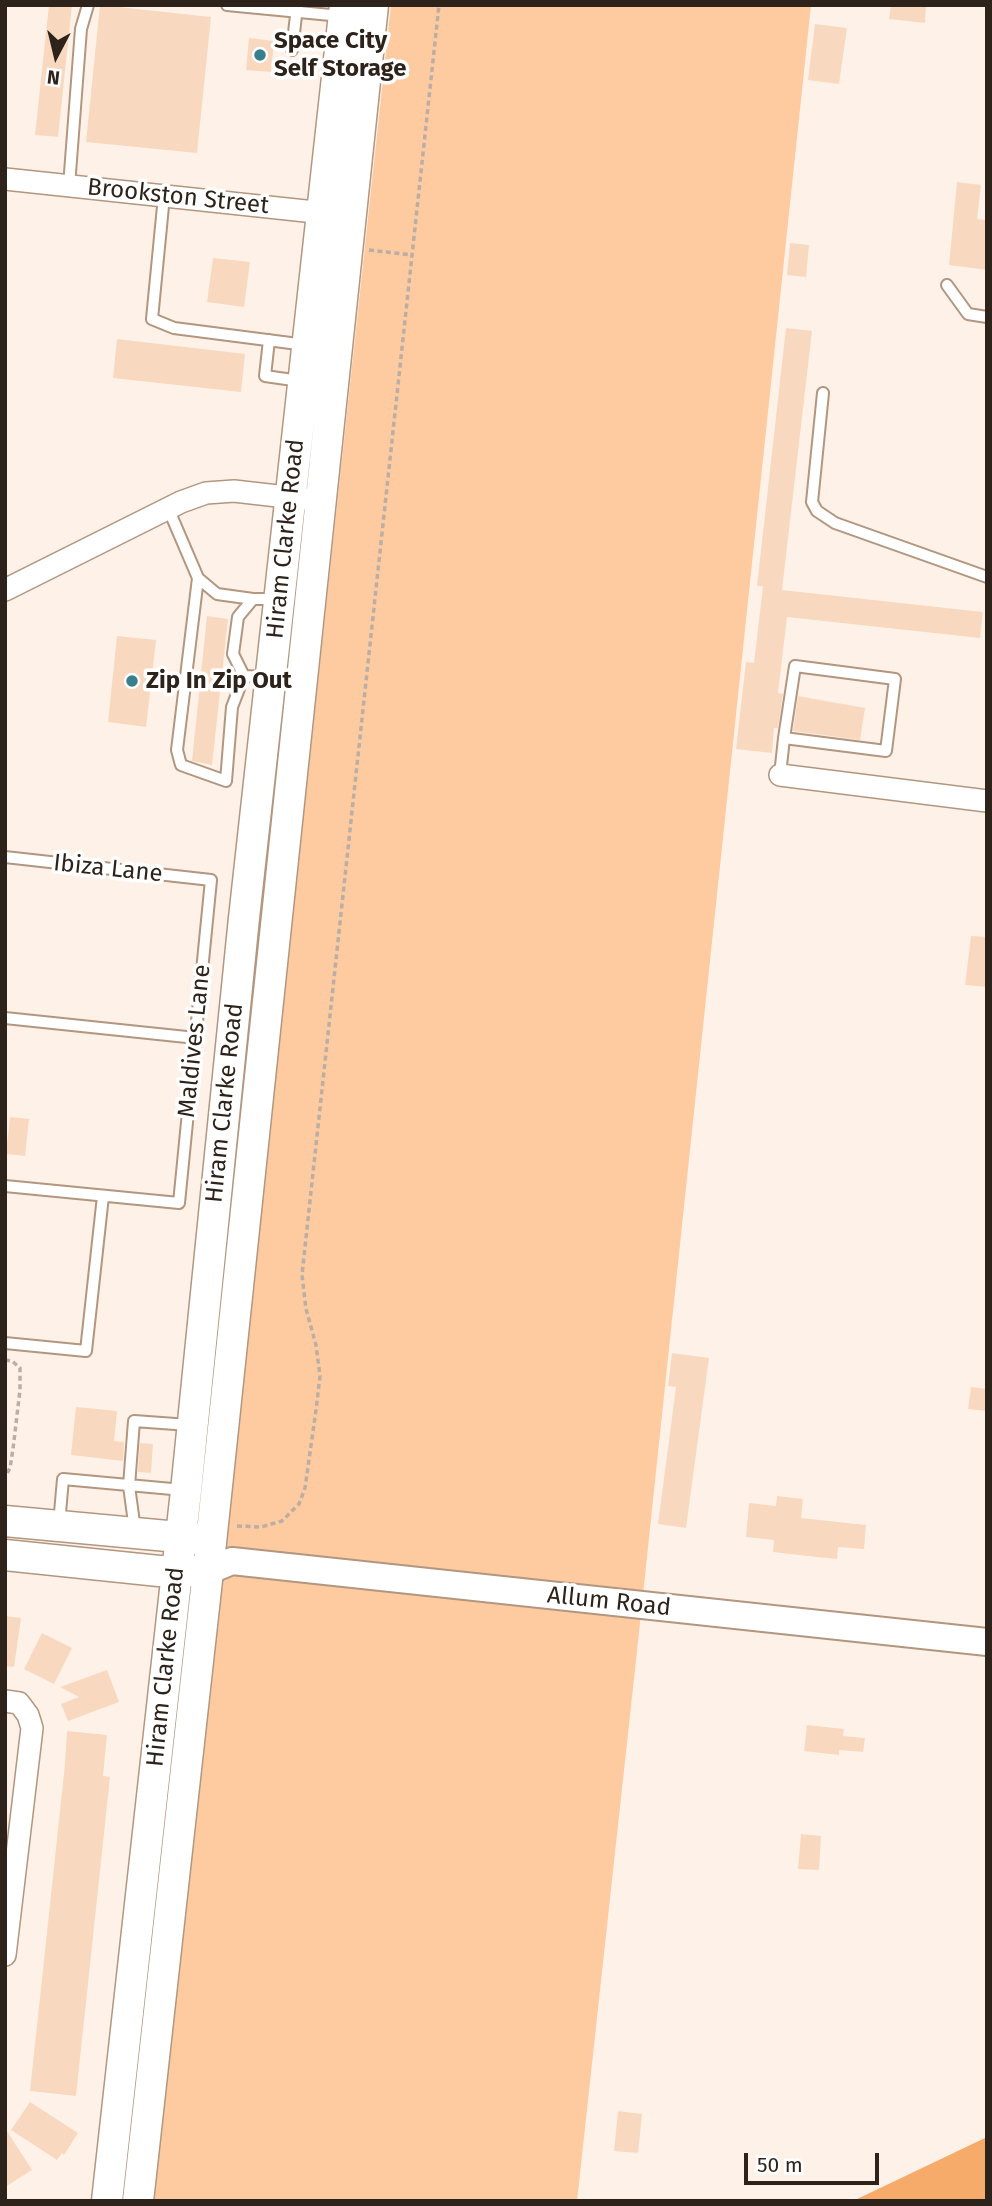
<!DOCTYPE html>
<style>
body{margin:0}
#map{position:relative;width:992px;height:2206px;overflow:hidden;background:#fef1e8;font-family:"Fira Sans",sans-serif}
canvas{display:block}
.frame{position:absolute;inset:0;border:7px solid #2e231a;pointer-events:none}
.north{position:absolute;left:21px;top:21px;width:70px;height:70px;-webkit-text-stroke:5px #fff;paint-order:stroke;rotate:187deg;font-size:19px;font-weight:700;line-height:28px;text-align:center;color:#2e231a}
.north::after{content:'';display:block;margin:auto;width:24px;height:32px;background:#2e231a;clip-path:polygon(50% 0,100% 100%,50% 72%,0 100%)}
.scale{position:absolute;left:744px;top:2153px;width:135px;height:32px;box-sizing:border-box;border:4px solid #2e231a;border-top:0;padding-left:9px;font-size:21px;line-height:24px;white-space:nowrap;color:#2e231a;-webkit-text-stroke:5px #fff;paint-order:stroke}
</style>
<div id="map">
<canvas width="992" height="2206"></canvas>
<div class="frame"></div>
<div class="north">N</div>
<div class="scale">50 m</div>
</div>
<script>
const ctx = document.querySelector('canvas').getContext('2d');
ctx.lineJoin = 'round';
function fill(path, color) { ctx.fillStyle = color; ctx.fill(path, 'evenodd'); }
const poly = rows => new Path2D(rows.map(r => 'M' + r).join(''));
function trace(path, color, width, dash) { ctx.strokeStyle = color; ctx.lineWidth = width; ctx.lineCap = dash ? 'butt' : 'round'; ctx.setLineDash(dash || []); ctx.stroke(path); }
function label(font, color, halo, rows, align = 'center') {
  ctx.font = font + ' "Fira Sans",sans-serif'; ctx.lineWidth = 7; ctx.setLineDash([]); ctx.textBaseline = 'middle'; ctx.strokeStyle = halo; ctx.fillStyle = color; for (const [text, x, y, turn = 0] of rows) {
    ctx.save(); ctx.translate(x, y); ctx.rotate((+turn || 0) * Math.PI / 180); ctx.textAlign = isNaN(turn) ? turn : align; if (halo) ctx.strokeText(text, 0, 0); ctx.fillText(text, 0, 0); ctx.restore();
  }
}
fill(poly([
 [391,5,811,5,637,1651,577,2201,154,2201]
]), '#fecaa0');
fill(poly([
 [987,2137,987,2201,853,2201]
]), '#f6ab6a');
fill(poly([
 [49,5,72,5,58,137,35,135],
 [100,5,211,17,197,153,86,142],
 [891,5,926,5,925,23,889,19],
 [815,24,847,28,839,84,808,80],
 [249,38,274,41,271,72,246,70],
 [957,182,981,185,977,219,987,220,987,270,949,265],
 [790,243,809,245,806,277,787,275],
 [213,258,250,262,244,307,207,302],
 [786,328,812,331,782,590,983,612,980,638,787,617,778,693,783,694,778,728,774,728,772,753,736,749,746,662,754,663,763,586,757,586],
 [117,339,245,354,241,392,113,378],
 [207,616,228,619,212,765,192,761],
 [117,636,156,640,146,727,108,722],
 [798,696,865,708,860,740,793,731],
 [971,936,987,937,987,987,965,985],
 [10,1117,29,1119,25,1156,6,1154],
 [672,1353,709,1358,686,1528,658,1524,676,1387,668,1386],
 [971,1387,987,1389,987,1411,968,1409],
 [76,1407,117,1411,114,1441,124,1442,123,1461,71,1455],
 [140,1443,153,1444,151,1473,138,1472],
 [777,1496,803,1499,801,1518,866,1525,864,1549,838,1547,837,1559,817,1557,773,1552,774,1540,746,1537,749,1503,776,1506],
 [5,1616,21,1618,14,1667,5,1666],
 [42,1633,72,1648,54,1684,24,1669],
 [107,1670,119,1702,68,1721,61,1704,79,1697,60,1687],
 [807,1725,844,1729,843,1736,865,1738,863,1752,839,1750,839,1755,804,1751],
 [67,1731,107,1735,103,1776,110,1777,76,2096,30,2091,65,1764],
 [801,1834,821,1836,819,1870,798,1869],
 [30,2102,78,2133,64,2155,62,2153,57,2160,11,2130],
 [618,2111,642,2114,638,2153,614,2151],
 [5,2128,32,2170,5,2187]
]), '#f8d9c0');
const service = poly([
 [227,5,341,16],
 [292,50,297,7],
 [69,186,81,29,88,5],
 [164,196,152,319,174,328,306,345],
 [947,285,968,314,987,317],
 [269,340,265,376,300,381],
 [823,393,812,502,817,511,835,523,987,577],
 [168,508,198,578,177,750,181,765,226,781,232,707,244,676],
 [198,578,217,594,253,599],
 [269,677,244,676,233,654,238,617,253,599,276,599],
 [780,775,784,738,795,666,895,679,886,751,784,738],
 [5,857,211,880,179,1203,5,1186],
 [5,1018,196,1038],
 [5,1343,86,1351,103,1196],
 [59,1524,63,1479,183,1490],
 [135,1530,129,1486,134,1421,189,1425]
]);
const minor = poly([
 [5,179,334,214],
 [5,590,181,502,206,493,234,491,304,499],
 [780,775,987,801],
 [5,1701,19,1703,28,1715,32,1728,5,1955]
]);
const tertiary = poly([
 [208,1571,232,1561,987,1642]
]);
const secondary = poly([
 [5,1521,200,1539],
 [5,1555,159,1571,197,1571],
 [107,2201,186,1491,244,918,345,5],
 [138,2201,208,1571,373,5]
]);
trace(service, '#b2967f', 14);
trace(minor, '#b2967f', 24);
trace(tertiary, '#b2967f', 30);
trace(secondary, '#b2967f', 33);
trace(poly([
 [369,250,412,255],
 [5,1360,12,1361,20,1368,20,1390,13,1449,10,1468,5,1477],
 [237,1526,261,1527,282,1521,299,1504,305,1488,316,1410,320,1376,316,1345,306,1309,302,1275,439,5]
]), '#baaea5', 3.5, [5, 3.5]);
trace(service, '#fff', 10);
trace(minor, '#fff', 21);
trace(tertiary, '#fff', 26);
trace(secondary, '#fff', 30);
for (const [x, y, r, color] of [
 [260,55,7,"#397f8b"],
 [132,681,7,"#397f8b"]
]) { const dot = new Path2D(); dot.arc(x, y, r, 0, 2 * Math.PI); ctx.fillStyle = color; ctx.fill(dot); trace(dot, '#fff', 2.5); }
label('bold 24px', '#2e231a', '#fff', [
 ["Space City",274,41],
 ["Self Storage",274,69],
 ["Zip In Zip Out",146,681]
], 'left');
label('24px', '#2e231a', '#fff', [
 ["Brookston Street",178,197,6],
 ["Hiram Clarke Road",286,539,-84],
 ["Ibiza Lane",108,869,6],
 ["Maldives Lane",195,1041,-84],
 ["Hiram Clarke Road",225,1103,-84],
 ["Allum Road",609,1602,6],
 ["Hiram Clarke Road",166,1667,-84]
]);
</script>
